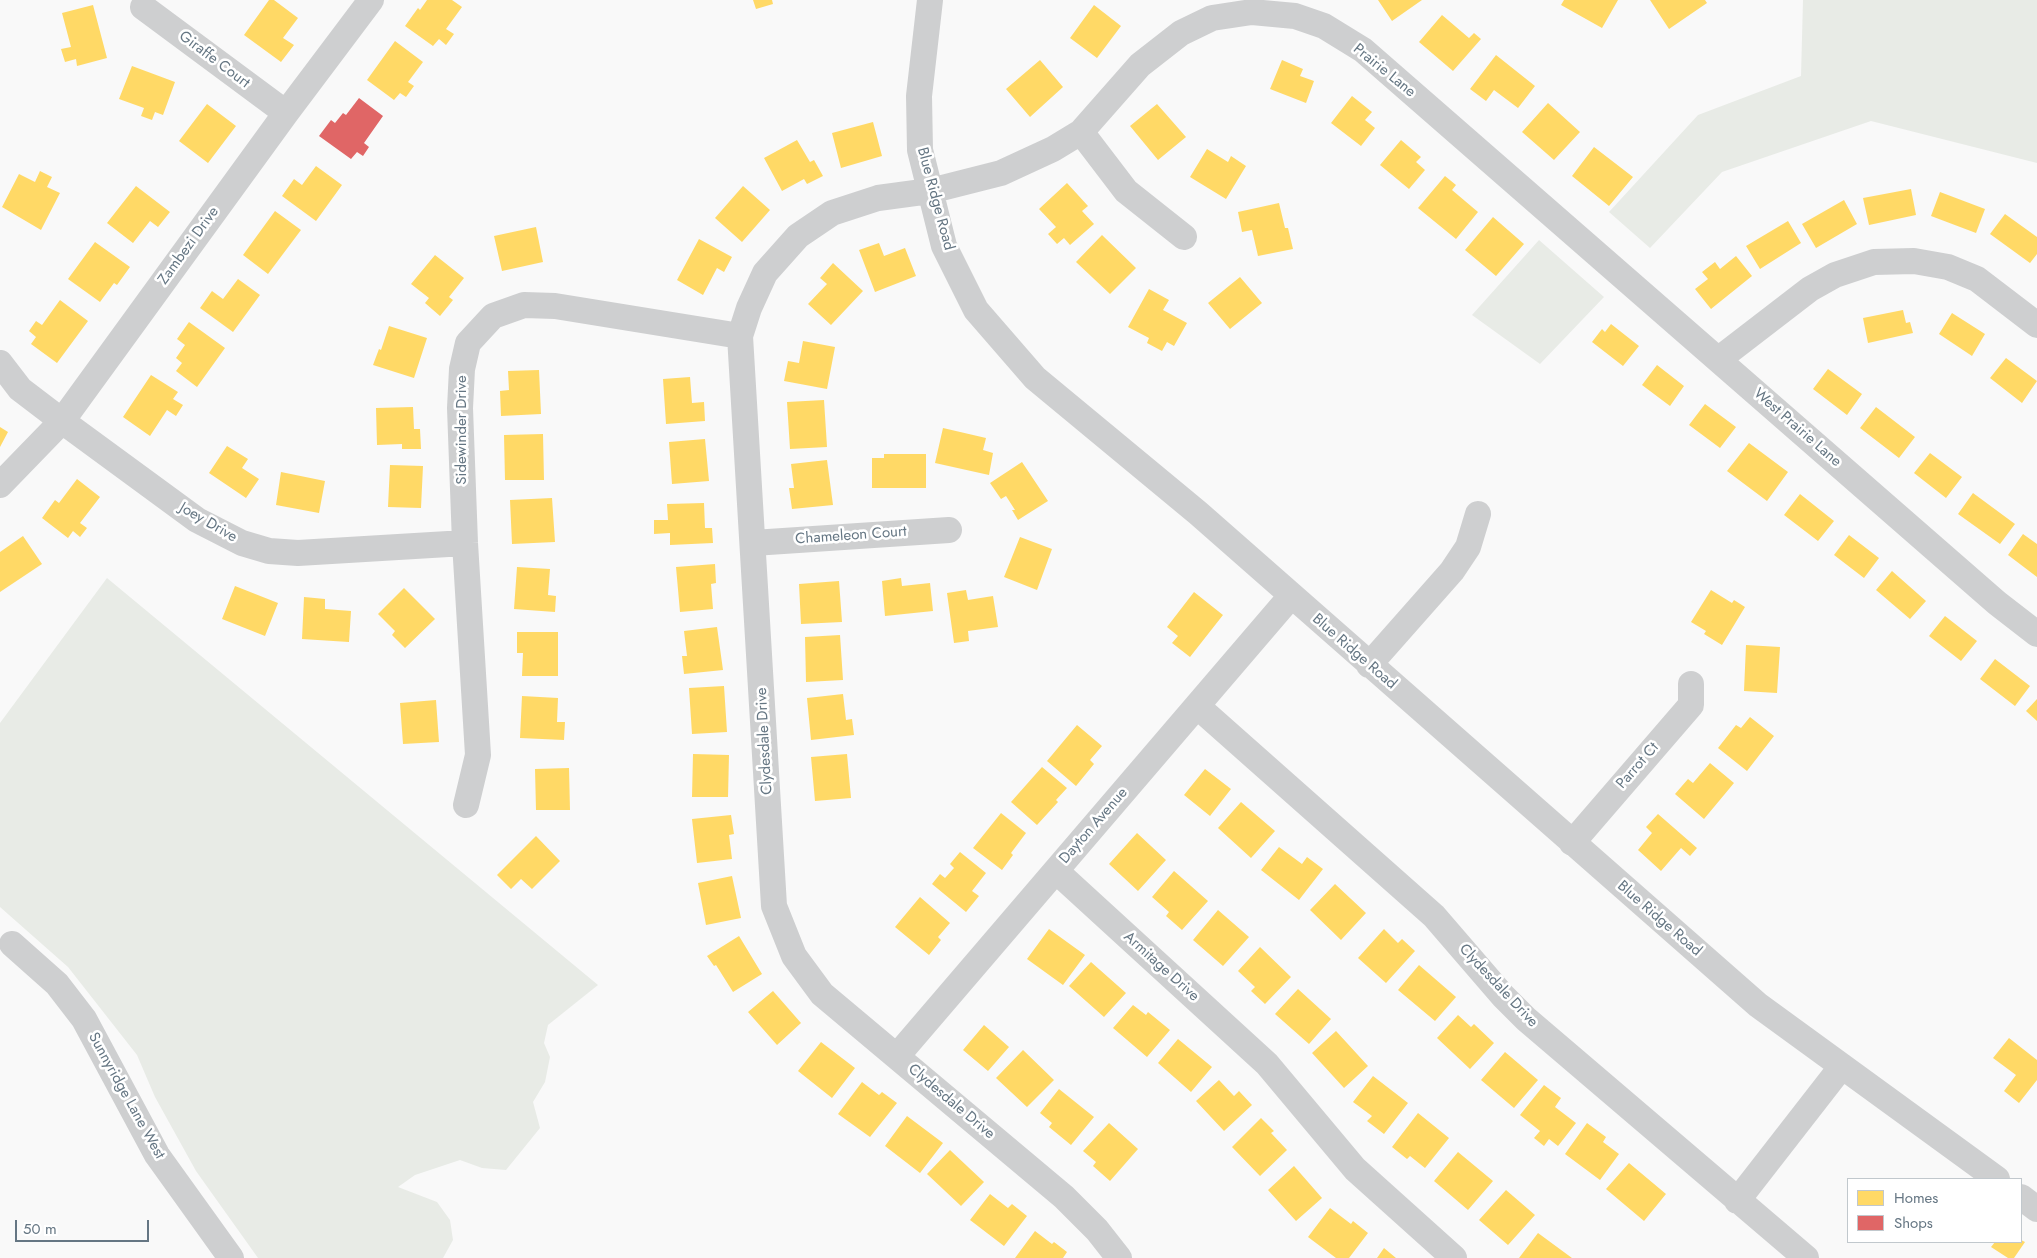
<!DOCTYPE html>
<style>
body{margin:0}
#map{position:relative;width:2037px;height:1258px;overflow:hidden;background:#f9f9f9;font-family:Jost,sans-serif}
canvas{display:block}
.legend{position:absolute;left:1847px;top:1178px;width:175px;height:65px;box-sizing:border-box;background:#fff;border:1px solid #c1c8cd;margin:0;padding:6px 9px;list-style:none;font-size:15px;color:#657683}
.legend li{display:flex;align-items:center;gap:10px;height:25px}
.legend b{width:25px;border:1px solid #c1c8cd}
.scale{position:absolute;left:15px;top:1220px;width:134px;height:22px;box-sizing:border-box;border:2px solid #657683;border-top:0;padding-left:6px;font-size:15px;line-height:18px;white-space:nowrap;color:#657683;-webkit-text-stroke:4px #fff;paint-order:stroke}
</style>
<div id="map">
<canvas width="2037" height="1258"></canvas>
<ul class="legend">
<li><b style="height:14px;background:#ffd966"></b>Homes</li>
<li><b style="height:14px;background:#e06666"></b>Shops</li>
</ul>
<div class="scale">50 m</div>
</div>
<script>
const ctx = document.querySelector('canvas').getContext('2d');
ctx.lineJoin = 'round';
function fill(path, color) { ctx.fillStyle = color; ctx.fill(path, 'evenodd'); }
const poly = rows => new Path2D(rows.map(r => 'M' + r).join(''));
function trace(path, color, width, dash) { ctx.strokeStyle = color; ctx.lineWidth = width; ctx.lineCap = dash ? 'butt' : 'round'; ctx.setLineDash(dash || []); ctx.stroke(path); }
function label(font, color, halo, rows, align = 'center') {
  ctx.font = font + ' Jost,sans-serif'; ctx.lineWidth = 5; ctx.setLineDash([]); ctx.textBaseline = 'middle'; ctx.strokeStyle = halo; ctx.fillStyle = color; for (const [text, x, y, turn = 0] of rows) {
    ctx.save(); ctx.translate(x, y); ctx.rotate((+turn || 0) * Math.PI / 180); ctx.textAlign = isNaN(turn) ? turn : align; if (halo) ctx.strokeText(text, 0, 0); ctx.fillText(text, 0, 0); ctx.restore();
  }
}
fill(poly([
 [1803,0,2037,0,2037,163,1871,121,1722,172,1650,248,1609,212,1698,115,1801,76],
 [1539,240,1604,297,1540,364,1472,315],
 [107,578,598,985,548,1025,544,1043,550,1057,545,1082,533,1102,540,1128,506,1170,482,1168,460,1160,415,1175,398,1187,437,1202,450,1220,453,1240,443,1258,258,1258,196,1171,155,1097,137,1055,68,967,0,907,0,723]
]), '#e8ebe6');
fill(poly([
 [269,0,274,0,298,18,283,38,294,45,281,62,244,35],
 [427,0,452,0,462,7,446,29,454,34,446,45,439,39,433,46,405,26,418,8,420,10],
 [753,0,772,0,773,4,756,9],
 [1378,0,1422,0,1392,21],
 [1564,0,1618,0,1602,28,1561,5],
 [1650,0,1705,0,1707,3,1669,29],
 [93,5,107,58,77,66,76,59,65,62,61,49,71,47,62,13],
 [1094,5,1121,26,1097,58,1070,38],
 [1442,15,1469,38,1474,33,1481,39,1453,71,1419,42],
 [395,41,423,62,408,82,414,86,406,97,400,93,394,100,367,80],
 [1496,55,1535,86,1518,108,1494,90,1486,101,1470,89],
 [1040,60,1063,87,1030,117,1006,89],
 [1282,60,1303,69,1300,76,1314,81,1306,103,1270,89],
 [132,66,175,82,163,115,155,112,152,120,141,116,144,108,119,99],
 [1352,96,1372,112,1365,120,1375,128,1361,146,1331,123],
 [1548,103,1580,132,1554,160,1522,132],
 [207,104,236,126,208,163,179,141],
 [1157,104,1186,137,1158,160,1130,126],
 [873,122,882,156,841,168,832,133],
 [797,140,810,162,814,160,823,176,807,184,804,179,782,191,764,158],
 [1401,140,1421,157,1416,162,1425,170,1409,189,1380,165],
 [1594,147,1633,177,1609,206,1572,176],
 [1207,149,1228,162,1231,156,1246,166,1226,199,1190,177],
 [316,166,342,185,316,221,282,196,294,179,302,185],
 [40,171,52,177,47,187,60,193,41,230,2,207,19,174,35,182],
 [1445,176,1456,185,1452,190,1478,212,1456,239,1418,208],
 [1067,183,1088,206,1082,211,1094,224,1070,245,1064,238,1057,244,1048,234,1056,227,1039,209],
 [136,186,170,212,158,227,150,221,133,243,107,223],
 [743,186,770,210,742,242,715,218],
 [1911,189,1916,215,1869,225,1863,198],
 [1940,192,1985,209,1976,233,1931,216],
 [1844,200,1857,224,1816,248,1802,224],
 [1279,203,1285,228,1288,228,1293,249,1258,256,1252,230,1242,232,1238,212],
 [275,211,301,230,268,274,243,255],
 [2005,214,2037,237,2037,254,2030,263,1990,234],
 [1493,217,1524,244,1496,276,1465,250],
 [1788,221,1801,243,1760,269,1746,246],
 [536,227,543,262,502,271,494,236],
 [1102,235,1136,268,1110,294,1076,262],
 [699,239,732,257,724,272,717,268,703,295,677,280],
 [95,242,130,267,117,285,114,283,100,302,68,279],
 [879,243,884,256,905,248,916,276,875,292,859,250],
 [435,255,464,278,449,297,453,300,440,316,425,303,429,298,411,284],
 [1736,256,1752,276,1711,309,1695,289,1708,279,1702,272,1715,262,1720,269],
 [833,263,863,291,831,325,808,304,827,284,820,278],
 [1240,277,1262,303,1230,329,1208,303],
 [238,279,260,295,233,332,200,308,212,291,223,299],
 [1149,289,1169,300,1163,310,1187,323,1174,346,1167,342,1162,351,1147,343,1149,338,1128,327],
 [60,300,88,321,57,363,31,344,36,337,29,331,36,321,42,325],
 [1903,310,1906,323,1910,322,1913,333,1868,343,1863,318],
 [1952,313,1985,334,1972,356,1939,334],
 [189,322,225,348,197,387,176,371,182,363,176,358,185,345,177,339],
 [1611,324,1639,346,1623,366,1592,342,1602,329,1605,332],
 [389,326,427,338,414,378,373,365,379,349,381,350],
 [803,341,835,347,827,389,784,381,788,361,799,363],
 [2006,358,2037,381,2022,403,1990,378],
 [1657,365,1684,386,1670,406,1642,385],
 [1828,369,1862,394,1847,415,1813,389],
 [539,370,541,414,501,416,500,391,509,390,508,371],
 [151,375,178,392,173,399,183,405,176,416,167,410,150,436,123,417],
 [690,377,692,403,704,402,705,421,666,424,663,379],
 [824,400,827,447,790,449,787,402],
 [1705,404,1736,427,1720,448,1689,425],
 [413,407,414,429,420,429,421,449,402,449,402,444,377,445,376,408],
 [1876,407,1915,437,1899,458,1860,428],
 [0,427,8,432,0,447],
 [943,428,986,438,983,450,993,453,989,475,935,463],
 [543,434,544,480,505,480,504,435],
 [705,439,709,481,672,484,669,442],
 [1749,443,1788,472,1767,501,1727,471],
 [227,446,248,459,242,468,259,479,246,498,209,473],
 [1930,453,1962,477,1946,498,1914,473],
 [884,454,926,454,926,488,872,488,872,458,884,458],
 [827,460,833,505,792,509,789,488,794,488,791,464],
 [1022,462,1048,501,1018,520,1012,510,1015,510,1006,496,1001,499,990,483],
 [390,465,423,466,421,508,388,507],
 [281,472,325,481,319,513,276,505],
 [77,479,100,497,80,523,87,528,80,537,73,531,68,538,42,518,55,500,59,503],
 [1973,493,2015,524,2000,544,1958,514],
 [1800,494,1834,521,1818,541,1784,515],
 [552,498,555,542,512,544,510,500],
 [704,503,705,528,712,528,713,543,670,545,670,533,654,534,654,520,668,520,667,504],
 [2023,534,2037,544,2037,577,2008,555],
 [1849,535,1879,558,1864,578,1834,555],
 [23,536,42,564,0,592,0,552],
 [1020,537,1052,549,1037,590,1004,577],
 [715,564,716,583,711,584,713,609,680,612,676,567],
 [517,567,550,569,548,595,556,596,555,612,514,609],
 [1892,571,1926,601,1910,619,1876,590],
 [901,578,902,586,930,583,933,611,885,616,882,581],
 [839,581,842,622,801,624,799,584],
 [235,586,278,603,265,636,222,619],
 [404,588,435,619,405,648,392,635,395,631,378,614],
 [966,590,968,600,993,596,998,627,968,631,969,641,954,643,947,593],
 [1711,590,1732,603,1734,600,1745,607,1722,645,1704,634,1706,631,1691,622],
 [1194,592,1223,615,1190,657,1172,643,1178,636,1167,627],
 [304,597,325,599,325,609,351,611,349,642,302,639],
 [1945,616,1977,641,1961,661,1929,636],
 [717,627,723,670,684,674,682,656,687,656,684,631],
 [517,632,558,632,558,676,522,676,523,653,517,653],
 [840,635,843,680,806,682,805,637],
 [1746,645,1780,647,1777,693,1744,691],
 [1995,659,2030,686,2015,706,1980,679],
 [724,686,727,732,692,734,689,688],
 [843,694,846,720,852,719,854,735,811,740,807,698],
 [522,696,558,698,557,722,565,722,564,740,520,738],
 [2037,699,2037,721,2026,711],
 [436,700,439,742,403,744,400,703],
 [1750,717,1774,736,1747,771,1718,748,1736,725,1741,728],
 [1077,725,1102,746,1090,760,1094,764,1076,786,1047,761],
 [693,754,729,755,728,797,692,797],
 [847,754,851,798,815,801,811,757],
 [1710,763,1734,783,1704,819,1675,794,1688,779,1693,783],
 [1042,767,1067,788,1056,800,1058,802,1037,825,1011,802],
 [569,768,570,810,536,810,535,769],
 [1205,769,1231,789,1210,816,1184,795],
 [1241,802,1275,831,1251,858,1218,828],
 [1001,813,1026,833,1011,853,1013,855,1002,870,973,848],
 [1658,814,1697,848,1690,856,1681,848,1661,871,1638,850,1652,833,1646,827],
 [731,815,734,834,729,835,732,859,697,863,692,819],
 [1137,833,1166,860,1138,891,1109,864],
 [536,836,560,861,532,889,521,879,511,889,497,875],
 [1279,847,1302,864,1307,857,1323,869,1299,900,1261,870],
 [960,852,986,873,972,891,979,896,966,912,932,884,940,874,945,878,954,868,950,864],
 [1174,871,1208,901,1182,930,1166,916,1169,912,1152,897],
 [732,876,741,918,706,925,698,883],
 [1335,884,1366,913,1341,940,1310,910],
 [920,897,950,923,938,937,941,940,929,955,895,927],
 [1218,910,1249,937,1223,966,1193,940],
 [1049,929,1085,955,1063,985,1027,959],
 [1384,929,1398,943,1402,939,1415,951,1386,983,1358,958],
 [739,936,762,974,733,992,716,965,714,966,707,956],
 [1260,947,1291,977,1265,1004,1251,991,1255,987,1238,971],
 [1091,962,1126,993,1104,1017,1069,986],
 [1419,965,1456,997,1435,1021,1398,990],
 [1298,989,1331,1019,1309,1044,1275,1014],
 [773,991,801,1023,777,1045,748,1012],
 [1133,1005,1146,1015,1148,1012,1170,1030,1147,1057,1113,1028],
 [1458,1015,1471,1027,1474,1024,1494,1043,1470,1069,1437,1038],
 [984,1025,1009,1047,988,1071,963,1050],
 [1336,1031,1368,1066,1344,1088,1312,1053],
 [2009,1038,2037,1060,2037,1080,2019,1103,2004,1091,2016,1075,1993,1058],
 [1178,1039,1212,1067,1191,1092,1158,1063],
 [821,1042,855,1068,832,1098,798,1071],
 [1023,1050,1054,1080,1027,1107,996,1078],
 [1505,1052,1538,1080,1514,1108,1481,1080],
 [1373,1076,1408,1103,1384,1134,1367,1121,1372,1116,1353,1102],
 [1219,1080,1234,1096,1239,1091,1252,1105,1224,1131,1196,1101],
 [862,1082,879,1095,882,1092,897,1103,870,1137,838,1114],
 [1544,1085,1561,1098,1555,1107,1576,1123,1558,1146,1549,1139,1544,1146,1534,1138,1540,1131,1520,1115],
 [1059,1089,1094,1117,1071,1145,1049,1127,1052,1123,1040,1113],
 [1418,1113,1449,1138,1425,1168,1410,1156,1407,1159,1392,1147],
 [907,1116,943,1143,920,1173,885,1146],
 [1261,1118,1274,1131,1271,1133,1287,1150,1260,1176,1232,1147],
 [1109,1123,1138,1149,1110,1181,1093,1166,1096,1162,1083,1151],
 [1587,1123,1606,1137,1603,1142,1619,1154,1600,1180,1565,1154],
 [950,1150,984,1182,961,1206,927,1174],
 [1458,1152,1493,1181,1468,1210,1434,1181],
 [1629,1163,1666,1194,1644,1221,1606,1189],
 [1294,1166,1322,1198,1296,1221,1268,1190],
 [1506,1190,1535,1215,1508,1245,1479,1220],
 [990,1194,1008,1208,1012,1204,1027,1216,1004,1246,970,1220],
 [1330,1208,1351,1224,1353,1221,1368,1233,1349,1258,1336,1258,1308,1237],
 [1035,1231,1052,1244,1054,1242,1067,1252,1063,1258,1015,1258],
 [1538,1233,1572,1258,1519,1258],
 [2021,1240,2025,1242,2014,1258,2008,1258,1991,1247,1995,1242,2021,1242],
 [1384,1248,1396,1258,1377,1258]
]), '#ffd966');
fill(poly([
 [359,98,383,116,364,143,369,147,363,156,357,152,351,159,319,136,331,120,335,123,343,113,346,115]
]), '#e06666');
trace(poly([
 [930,0,919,96,920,150,944,246,976,310,1035,378,1198,513,1758,1005,1997,1179],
 [143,7,286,113],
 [1081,132,1126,191,1184,237],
 [1719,359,1810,289,1835,275,1874,262,1914,261,1948,267,1977,279,2037,325],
 [0,363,20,389,62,421,197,520,242,543,269,551,298,553,465,543],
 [0,485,62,421,286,113,371,0],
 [753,543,949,530],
 [1369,665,1452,571,1468,547,1478,514],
 [1197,706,1434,916,1503,996,1526,1019,1806,1258],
 [466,805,478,755,465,543,460,408,462,369,468,343,493,316,524,305,555,306,740,336],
 [1572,843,1691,705,1691,684],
 [1056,871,1267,1064,1355,1169,1454,1258],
 [12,944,57,984,84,1019,157,1155,231,1258],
 [897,1056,1291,596],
 [2021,1197,2037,1209],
 [1737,1201,1842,1066],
 [1119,1258,1097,1230,1064,1197,822,994,794,956,774,906,740,336,749,308,765,273,798,236,832,213,878,198,930,191,1001,173,1053,149,1081,132,1140,65,1181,33,1212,18,1252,12,1295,16,1324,26,1363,50,1997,603,2037,634]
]), '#cecfd0', 26);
label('15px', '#657683', '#fff', [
 ["Giraffe Court",214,60,37],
 ["Prairie Lane",1384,71,39],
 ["Blue Ridge Road",935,199,75],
 ["Zambezi Drive",189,246,-54],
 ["West Prairie Lane",1797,428,41],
 ["Sidewinder Drive",462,430,-90],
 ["Joey Drive",208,523,30],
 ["Chameleon Court",851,536,-4],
 ["Blue Ridge Road",1354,652,41],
 ["Clydesdale Drive",765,741,-93],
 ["Parrot Ct",1638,766,-49],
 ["Dayton Avenue",1094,826,-49],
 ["Blue Ridge Road",1659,919,41],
 ["Armitage Drive",1161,967,42],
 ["Clydesdale Drive",1498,986,47],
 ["Sunnyridge Lane West",126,1096,61],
 ["Clydesdale Drive",951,1102,40]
]);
</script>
